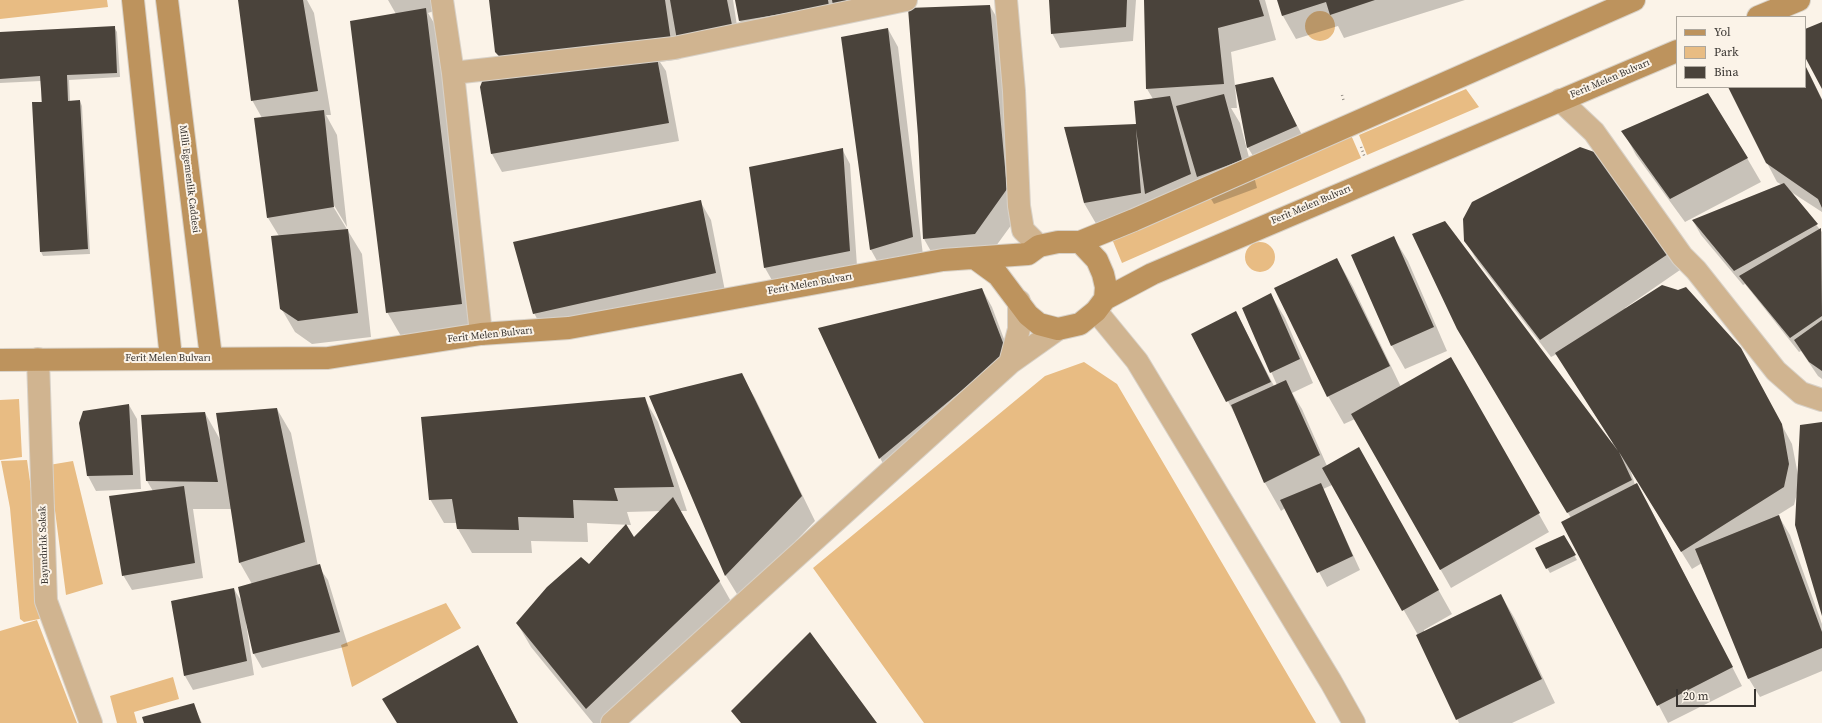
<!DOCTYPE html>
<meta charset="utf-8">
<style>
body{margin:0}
#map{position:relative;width:1822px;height:723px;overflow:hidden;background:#fbf3e8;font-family:"Source Serif 4",serif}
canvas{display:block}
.legend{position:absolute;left:1676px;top:16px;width:130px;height:72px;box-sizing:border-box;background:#fbf3e8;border:1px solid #ada79e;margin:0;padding:5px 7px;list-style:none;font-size:12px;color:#383430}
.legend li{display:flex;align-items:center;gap:8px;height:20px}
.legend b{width:20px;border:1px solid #ada79e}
.scale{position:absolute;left:1676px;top:689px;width:80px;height:18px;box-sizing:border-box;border:2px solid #383430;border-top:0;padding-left:5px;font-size:12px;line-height:14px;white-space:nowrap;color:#383430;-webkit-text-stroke:3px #fbf3e8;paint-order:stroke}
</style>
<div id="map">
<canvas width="1822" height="723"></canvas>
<ul class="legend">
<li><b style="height:5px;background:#bd935d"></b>Yol</li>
<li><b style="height:11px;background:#e8bc83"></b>Park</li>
<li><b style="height:11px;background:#4a433b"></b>Bina</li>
</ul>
<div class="scale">20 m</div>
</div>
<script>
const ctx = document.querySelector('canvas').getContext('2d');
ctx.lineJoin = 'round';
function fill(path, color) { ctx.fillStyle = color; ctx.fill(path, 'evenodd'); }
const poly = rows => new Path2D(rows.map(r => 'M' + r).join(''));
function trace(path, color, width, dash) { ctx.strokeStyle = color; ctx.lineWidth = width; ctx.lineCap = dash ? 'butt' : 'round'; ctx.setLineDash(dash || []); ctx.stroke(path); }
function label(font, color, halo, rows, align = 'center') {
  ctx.font = font + ' "Source Serif 4",serif'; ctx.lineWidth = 4; ctx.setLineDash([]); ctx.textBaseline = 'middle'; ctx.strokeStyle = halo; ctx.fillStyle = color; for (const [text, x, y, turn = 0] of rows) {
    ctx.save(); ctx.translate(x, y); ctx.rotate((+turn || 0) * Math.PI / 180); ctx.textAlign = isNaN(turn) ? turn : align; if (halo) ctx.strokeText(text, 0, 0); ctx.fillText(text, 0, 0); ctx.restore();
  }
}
fill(poly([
 [0,0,107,0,108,7,0,19],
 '1305 26a15 15 0 1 1 30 0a15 15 0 1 1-30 0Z',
 [1466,89,1479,107,1367,155,1359,135],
 [1351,135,1361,158,1122,263,1112,239],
 '1245 257a15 15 0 1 1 30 0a15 15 0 1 1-30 0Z',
 [1084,362,1117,384,1316,723,924,723,813,568,1045,376],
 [19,399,22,457,0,460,0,400],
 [27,460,49,617,24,622,20,619,10,508,1,461],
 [73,461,103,584,66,595,49,465],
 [446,603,461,628,352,687,341,645],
 [37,620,68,700,77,723,0,723,0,631],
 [173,677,179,699,134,712,137,723,117,723,110,696]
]), '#e8bc83');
fill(poly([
 [239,0,307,0,314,13,331,115,326,115,337,135,347,227,332,202,331,203,362,254,371,337,312,344,295,332,281,308,279,236,268,218,262,118,252,100],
 [388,0,435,0,437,10,428,13,440,33,475,328,401,336,387,312,396,14],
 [490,0,733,0,740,45,678,41,681,59,660,62,666,71,679,141,502,172,492,154,507,71,496,52],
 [736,0,883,0,748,35,740,21],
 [1050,0,1136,0,1133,41,1060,48,1052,33],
 [1145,0,1265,0,1276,40,1231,52,1235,86,1272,78,1310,150,1262,171,1247,146,1236,86,1235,86,1237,108,1231,108,1240,123,1257,188,1214,204,1201,182,1098,227,1084,203,1153,99,1147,89],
 [1278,0,1465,0,1344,38,1338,26,1296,39,1283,16],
 [990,6,1004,30,1020,213,988,257,937,262,924,239],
 [114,27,117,32,120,77,69,80,70,101,80,101,82,106,90,254,43,256,41,252,41,81,0,83,0,33],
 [888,29,898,47,923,255,881,268,871,250],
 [1805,65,1822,99,1822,212,1788,190,1822,232,1822,379,1818,376,1801,351,1799,352,1745,284,1743,285,1701,235,1693,221,1782,185,1777,182,1767,163,1729,87,1805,87],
 [1623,131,1747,158,1761,182,1685,222,1636,155],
 [842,149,850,164,857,266,773,282,765,268,750,168],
 [700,201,711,220,725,291,544,332,534,313],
 [1394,238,1408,261,1447,351,1405,369,1392,346,1353,256],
 [1465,240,1670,252,1680,270,1625,308,1626,309,1751,368,1792,444,1798,475,1822,423,1822,614,1797,493,1794,505,1778,515,1790,535,1822,624,1822,671,1760,697,1749,679,1702,563,1692,569,1630,469,1635,485,1647,502,1742,686,1668,723,1563,522,1571,518,1469,348,1611,444,1613,443,1557,354,1551,357,1476,259],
 [1337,259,1353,287,1401,387,1451,359,1549,532,1451,588,1355,419,1344,424,1328,396],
 [982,289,992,307,1016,371,890,476,880,458],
 [1271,295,1285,318,1313,383,1292,393,1302,409,1327,466,1372,472,1452,614,1424,630,1424,632,1501,595,1515,619,1555,703,1512,723,1459,723,1418,635,1332,485,1323,489,1360,570,1327,587,1285,508,1281,511,1265,483,1240,424,1193,335,1236,312,1274,386,1277,385,1243,308],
 [741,375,755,398,815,521,740,599,726,576,650,397],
 [644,398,658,422,687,511,680,511,733,605,609,723,593,723,531,647,517,623,589,565,634,539,661,511,627,512,631,525,587,523,588,542,531,541,532,553,472,553,458,529,457,523,444,523,430,499],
 [129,405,137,419,141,489,96,491,88,476,80,423],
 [277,409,291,433,318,566,328,580,348,646,262,668,254,654,247,622,246,623,254,675,193,690,185,676,172,601,234,589,243,604,252,584,240,563,232,509,193,509,203,578,132,590,123,575,153,491,147,481,205,413,222,443],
 [1563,536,1577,560,1550,573,1536,549],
 [478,646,518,723,397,723],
 [193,704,202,723,145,723]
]), '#0003');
fill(poly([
 [238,0,303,0,318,91,251,101],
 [489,0,665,0,671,41,505,62,495,52],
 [670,0,727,0,733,30,677,40],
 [735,0,828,0,829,6,739,21],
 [832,0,857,0,833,5],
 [1049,0,1127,0,1126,27,1051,34],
 [1144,0,1259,0,1264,16,1218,28,1224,84,1146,89],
 [1277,0,1375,0,1330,15,1326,2,1282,16],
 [990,5,1007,189,975,234,923,239,918,136,908,8],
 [426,8,462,304,386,313,350,21],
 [1822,22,1822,89,1805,57,1805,29],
 [115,26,117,73,67,75,68,101,80,100,88,249,40,252,32,102,42,102,40,76,0,79,0,32],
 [888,28,913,237,870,250,841,37],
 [656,52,669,123,491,154,480,87,485,74],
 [1805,65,1822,100,1822,208,1818,199,1766,163,1728,87,1805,87],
 [1273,77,1297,126,1247,148,1235,85],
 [1708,93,1748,158,1670,199,1621,131],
 [1224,94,1242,160,1197,177,1176,106],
 [1170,96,1191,174,1145,194,1136,129,1141,193,1084,203,1064,127,1136,124,1134,101],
 [324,110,334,207,267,218,254,118],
 [1580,147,1597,153,1671,252,1540,340,1464,241,1463,219,1472,202],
 [843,148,850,251,764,268,749,167],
 [1784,183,1818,224,1734,271,1692,220],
 [701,200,716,273,533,314,513,242],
 [1445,221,1618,451,1555,353,1662,285,1678,290,1686,287,1741,348,1782,424,1789,464,1784,487,1681,552,1619,452,1632,480,1567,513,1457,329,1412,234],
 [1821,228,1822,316,1790,338,1739,276],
 [348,229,358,313,298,321,280,309,271,236],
 [1394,236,1434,327,1391,346,1351,255],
 [1337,258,1390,366,1327,397,1274,288],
 [982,288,1007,353,879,459,818,328],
 [1271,293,1300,359,1270,373,1242,308],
 [1236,311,1271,382,1226,402,1191,334],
 [1822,320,1822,371,1809,362,1794,340],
 [1451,357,1540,513,1440,570,1351,414],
 [742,373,802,496,725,576,649,396],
 [1286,380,1320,455,1264,483,1231,405],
 [645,397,674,487,614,488,618,501,573,500,574,518,518,517,519,530,457,529,452,499,429,500,421,417],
 [129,404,133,475,87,476,79,423,83,411],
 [277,408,305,542,239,563,216,413],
 [205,412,218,482,146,481,141,415],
 [1822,422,1822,616,1795,525,1800,425],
 [1359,447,1439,590,1402,611,1322,468],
 [1321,483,1353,556,1317,573,1280,500],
 [1637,483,1733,667,1657,706,1561,522],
 [184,486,195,563,122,576,109,496],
 [673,497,720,581,586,709,516,623,547,587,581,557,589,564,626,524,634,537],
 [1779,515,1822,632,1822,648,1748,679,1695,549],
 [1564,535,1576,555,1546,569,1535,548],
 [320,564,340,632,253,654,238,587],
 [234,588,247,661,184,676,171,601],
 [1501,594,1542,679,1456,720,1416,635],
 [810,632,877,723,741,723,731,711],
 [478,645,518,723,397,723,382,699],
 [194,703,201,723,144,723,142,717]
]), '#4a433b');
const street = poly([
 [442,0,453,73,481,334],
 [1006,0,1014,91,1019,206,1023,230,1039,246],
 [453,73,674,48,906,0],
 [1560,100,1594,132,1682,256,1696,270,1776,371,1801,393,1822,400],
 [1096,311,1137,361,1331,682,1354,723],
 [38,359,46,601,91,723],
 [1010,363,1019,329,1019,301],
 [612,723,1010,363,1058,329]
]);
const secondary = poly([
 [133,0,171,358],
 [167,0,211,357],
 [1758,17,1799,0],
 [1080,242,1097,260,1103,274,1106,287,1105,299],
 [976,259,998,275,1028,315,1039,324,1058,329,1080,324,1096,311,1105,299,1152,274,1677,51],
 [0,360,328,358,481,334,569,328,943,260,1028,254,1039,246,1058,242,1080,242,1134,220,1634,0]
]);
trace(street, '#d8d1c7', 24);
trace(secondary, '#d8d1c7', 24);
trace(poly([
 [1342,95,1344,102],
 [1361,147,1365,158]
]), '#958f87', 2.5, [1, 3]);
trace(street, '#d0b490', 22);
trace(secondary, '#bd935d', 22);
label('10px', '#383430', '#fbf3e8', [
 ["Ferit Melen Bulvarı",1610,79,-23],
 ["Milli Egemenlik Caddesi",189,179,83],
 ["Ferit Melen Bulvarı",1311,205,-23],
 ["Ferit Melen Bulvarı",810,284,-10],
 ["Ferit Melen Bulvarı",490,335,-6],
 ["Ferit Melen Bulvarı",168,358],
 ["Bayındırlık Sokak",44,545,-92]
]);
</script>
